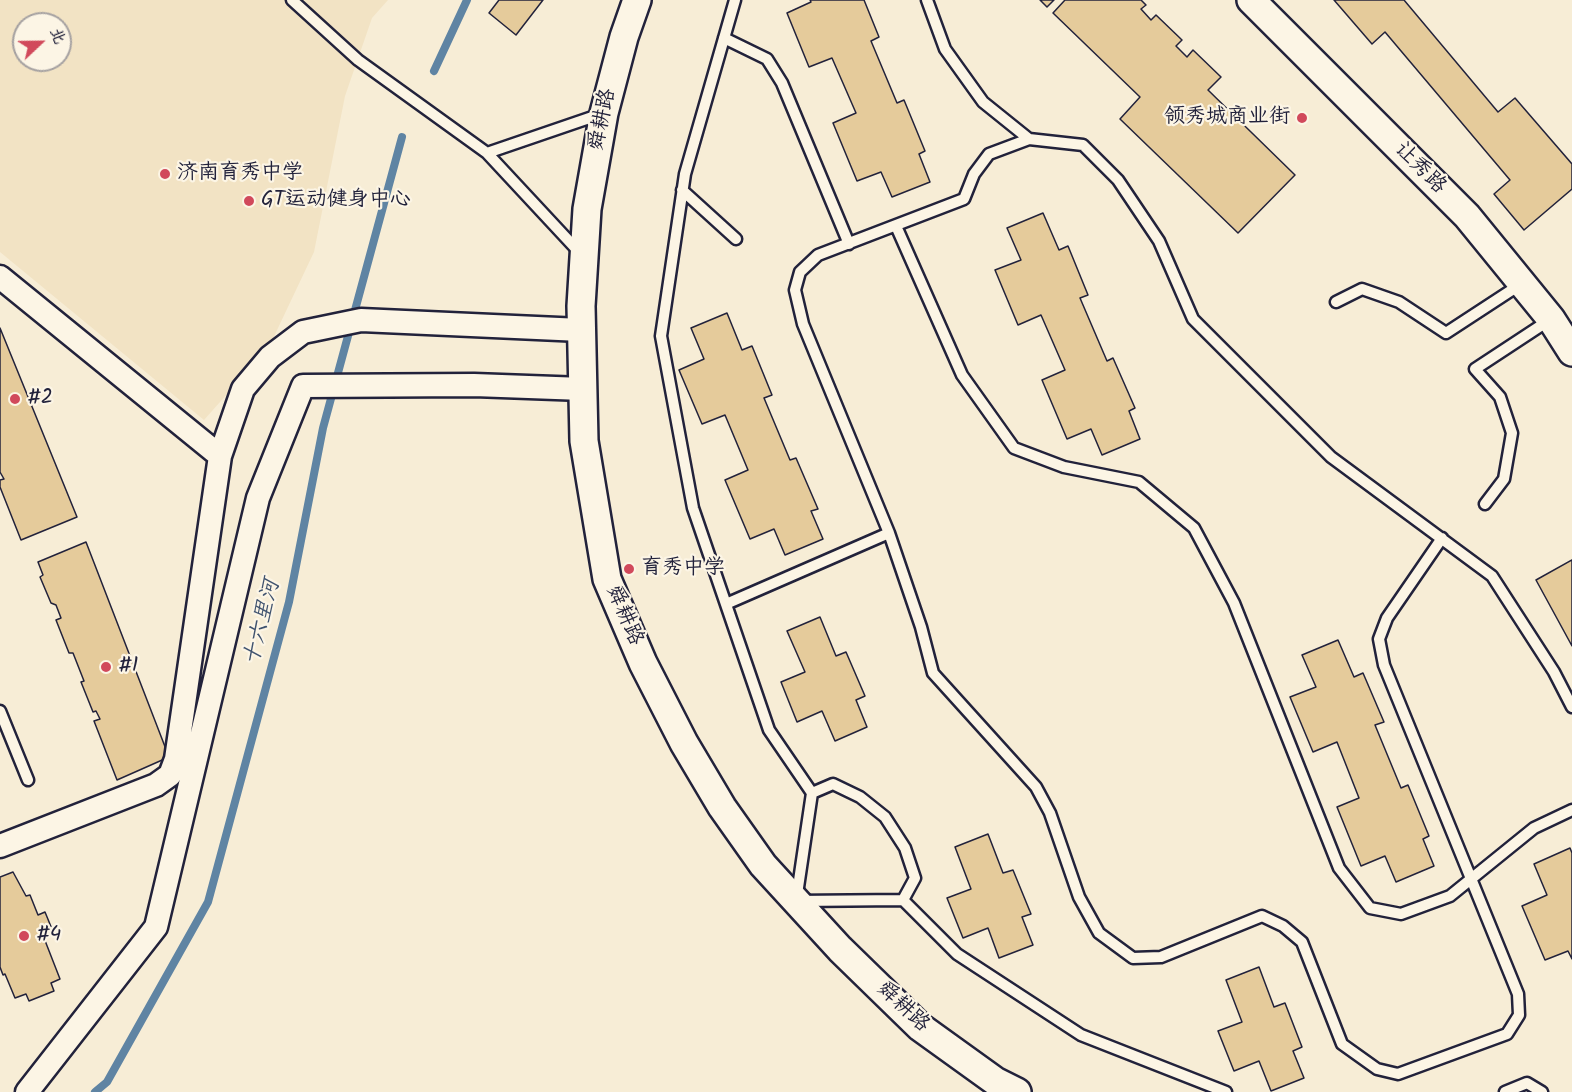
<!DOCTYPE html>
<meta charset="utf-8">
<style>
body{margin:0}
#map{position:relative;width:1572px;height:1092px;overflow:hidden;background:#f7edd6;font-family:Kalam,"LXGW WenKai TC",sans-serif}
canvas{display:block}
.north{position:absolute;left:12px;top:12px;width:60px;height:60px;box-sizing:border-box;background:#fcf5e5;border:2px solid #a5a1a1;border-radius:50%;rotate:68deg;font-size:16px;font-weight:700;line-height:24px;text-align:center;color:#22223b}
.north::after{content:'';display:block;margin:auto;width:21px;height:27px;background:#d1495b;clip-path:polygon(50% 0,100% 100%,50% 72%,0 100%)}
</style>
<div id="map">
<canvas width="1572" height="1092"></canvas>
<div class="north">北</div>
</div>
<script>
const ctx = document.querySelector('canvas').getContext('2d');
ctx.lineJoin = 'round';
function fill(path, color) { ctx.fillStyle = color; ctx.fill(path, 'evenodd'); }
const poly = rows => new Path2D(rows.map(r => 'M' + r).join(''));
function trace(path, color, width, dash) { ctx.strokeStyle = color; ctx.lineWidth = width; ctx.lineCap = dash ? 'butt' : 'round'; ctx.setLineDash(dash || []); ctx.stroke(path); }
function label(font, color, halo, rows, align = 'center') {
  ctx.font = font + ' Kalam,"LXGW WenKai TC",sans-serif'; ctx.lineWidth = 4.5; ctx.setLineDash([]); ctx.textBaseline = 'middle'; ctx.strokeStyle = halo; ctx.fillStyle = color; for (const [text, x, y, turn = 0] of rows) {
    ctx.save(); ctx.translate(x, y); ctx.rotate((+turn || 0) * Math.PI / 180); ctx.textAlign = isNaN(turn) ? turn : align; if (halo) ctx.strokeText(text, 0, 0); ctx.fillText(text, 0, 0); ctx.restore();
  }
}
fill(poly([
 [0,0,388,0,372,18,345,96,314,252,269,347,204,420,0,252],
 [24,24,60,24,60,60,24,60]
]), '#f2e3c4');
trace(poly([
 [434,71,467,0],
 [95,1092,107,1082,208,902,289,602,323,428,402,137]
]), '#5f84a3', 8);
const building = poly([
 [499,0,543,0,516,35,489,13,499,0],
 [810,0,864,0,879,37,871,41,897,103,904,100,925,151,919,154,930,182,892,197,881,172,857,181,833,123,856,113,832,58,809,67,787,13,811,2,810,0],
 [1040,0,1054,0,1047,7,1040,0],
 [1065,0,1141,0,1146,5,1141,9,1151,20,1156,15,1182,40,1176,46,1187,57,1193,50,1221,77,1208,90,1295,175,1238,233,1120,119,1140,97,1053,13,1065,0],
 [1334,0,1404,0,1498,112,1515,98,1572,164,1572,189,1524,230,1494,194,1510,180,1385,32,1372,44,1334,0],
 [1043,213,1059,250,1068,246,1088,295,1080,298,1107,361,1113,358,1135,408,1129,411,1140,439,1102,455,1091,429,1067,439,1042,380,1065,370,1041,315,1018,325,995,270,1021,260,1007,228,1043,213],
 [727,313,742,350,752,346,772,395,764,398,790,460,796,458,818,509,811,511,823,539,785,555,774,529,750,539,725,480,748,470,725,415,702,424,679,370,704,359,691,328,727,313],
 [0,328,77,517,21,540,0,487,0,480,4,479,0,472,0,328],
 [86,542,169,757,117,780,94,721,100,719,96,711,93,712,81,682,84,681,73,653,69,653,56,620,61,618,56,605,51,603,40,577,43,575,38,562,86,542],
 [1572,560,1572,646,1536,580,1572,560],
 [820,617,836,656,846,652,865,696,856,700,867,727,835,741,822,711,797,722,781,682,805,672,787,631,820,617],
 [1338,640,1354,677,1363,673,1384,722,1375,725,1401,788,1408,785,1429,836,1423,839,1434,866,1396,882,1385,856,1361,866,1337,807,1359,798,1337,742,1313,752,1290,697,1316,687,1302,655,1338,640],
 [988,834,1003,873,1013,870,1031,914,1022,917,1033,945,999,958,988,928,963,938,947,898,971,889,955,847,988,834],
 [1570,848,1572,853,1572,959,1568,951,1545,960,1522,906,1547,895,1534,864,1570,848],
 [13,872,26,896,30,895,38,915,45,912,54,934,44,938,60,979,51,983,54,991,29,1001,26,994,15,998,5,974,3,975,0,967,0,877,13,872],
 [1259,967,1274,1007,1285,1003,1302,1047,1293,1051,1304,1078,1271,1091,1259,1061,1234,1071,1218,1031,1242,1022,1226,980,1259,967]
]);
fill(building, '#e5cb9b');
trace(building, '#22223b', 1.5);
const service = poly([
 [292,0,358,60,487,153,601,114],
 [735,0,685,174,661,336,693,508,769,730,812,793,833,784,860,797,885,817,905,848,915,878,903,900,957,954,1081,1035,1226,1092],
 [927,0,945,49,983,102,1029,139,1083,145,1118,180,1159,241,1193,319,1331,457,1492,576,1554,672,1572,707],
 [724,38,767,59,782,83,849,244],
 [1029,139,989,154,974,174,964,199,818,255,800,272,795,290,803,324,889,533,921,627,933,673,1036,787,1050,813,1079,897,1099,933,1133,958,1161,957,1262,916,1283,926,1302,942,1342,1044,1377,1069,1398,1074,1507,1034,1519,1015,1518,994,1384,665,1379,639,1387,618,1442,538],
 [487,153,581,254],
 [682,190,736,239],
 [896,226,962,375,1014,448,1064,467,1139,482,1194,528,1234,603,1339,868,1370,908,1401,914,1450,896,1534,828,1572,810],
 [1336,302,1362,289,1399,302,1446,333,1521,284],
 [1485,504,1504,479,1512,433,1500,397,1475,369,1551,319],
 [726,604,889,533],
 [0,711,28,780],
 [812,793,796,901,903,900],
 [1505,1092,1527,1083,1542,1092]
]);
const minor = poly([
 [0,277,220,456,243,389,270,357,303,332,361,320,581,330],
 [0,846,156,785,170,775,176,759,220,456],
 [27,1092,156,927,258,498,303,386,474,385,583,389]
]);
const tertiary = poly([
 [637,0,624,37,604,113,587,209,581,306,584,441,607,579,643,663,684,743,722,807,763,865,840,949,920,1027,995,1081,1017,1092],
 [1251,0,1467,216,1551,319,1572,352]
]);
trace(service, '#22223b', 15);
trace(minor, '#22223b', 27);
trace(tertiary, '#22223b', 32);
trace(service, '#fcf5e5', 10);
trace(minor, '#fcf5e5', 22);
trace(tertiary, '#fcf5e5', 27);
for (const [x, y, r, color] of [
 [1302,118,6,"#d1495b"],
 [165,174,6,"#d1495b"],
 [249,201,6,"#d1495b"],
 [15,399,6,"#d1495b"],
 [629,569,6,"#d1495b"],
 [106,667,6,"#d1495b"],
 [24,936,6,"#d1495b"]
]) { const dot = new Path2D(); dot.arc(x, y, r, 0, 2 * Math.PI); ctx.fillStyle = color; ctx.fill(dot); trace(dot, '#fcf5e5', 2); }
label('21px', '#22223b', '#fcf5e5', [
 ["领秀城商业街",1290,118,"right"],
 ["济南育秀中学",177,174],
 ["GT运动健身中心",261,201],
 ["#2",27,399],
 ["育秀中学",641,569],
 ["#1",118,667],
 ["#4",36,936]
], 'left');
label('21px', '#22223b', '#fcf5e5', [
 ["舜耕路",604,120,-78],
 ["让秀路",1419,169,45],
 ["舜耕路",623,616,67],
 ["舜耕路",902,1008,43]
]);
label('italic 22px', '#40536f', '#fcf5e5', [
 ["十六里河",264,623,-76]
]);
</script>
